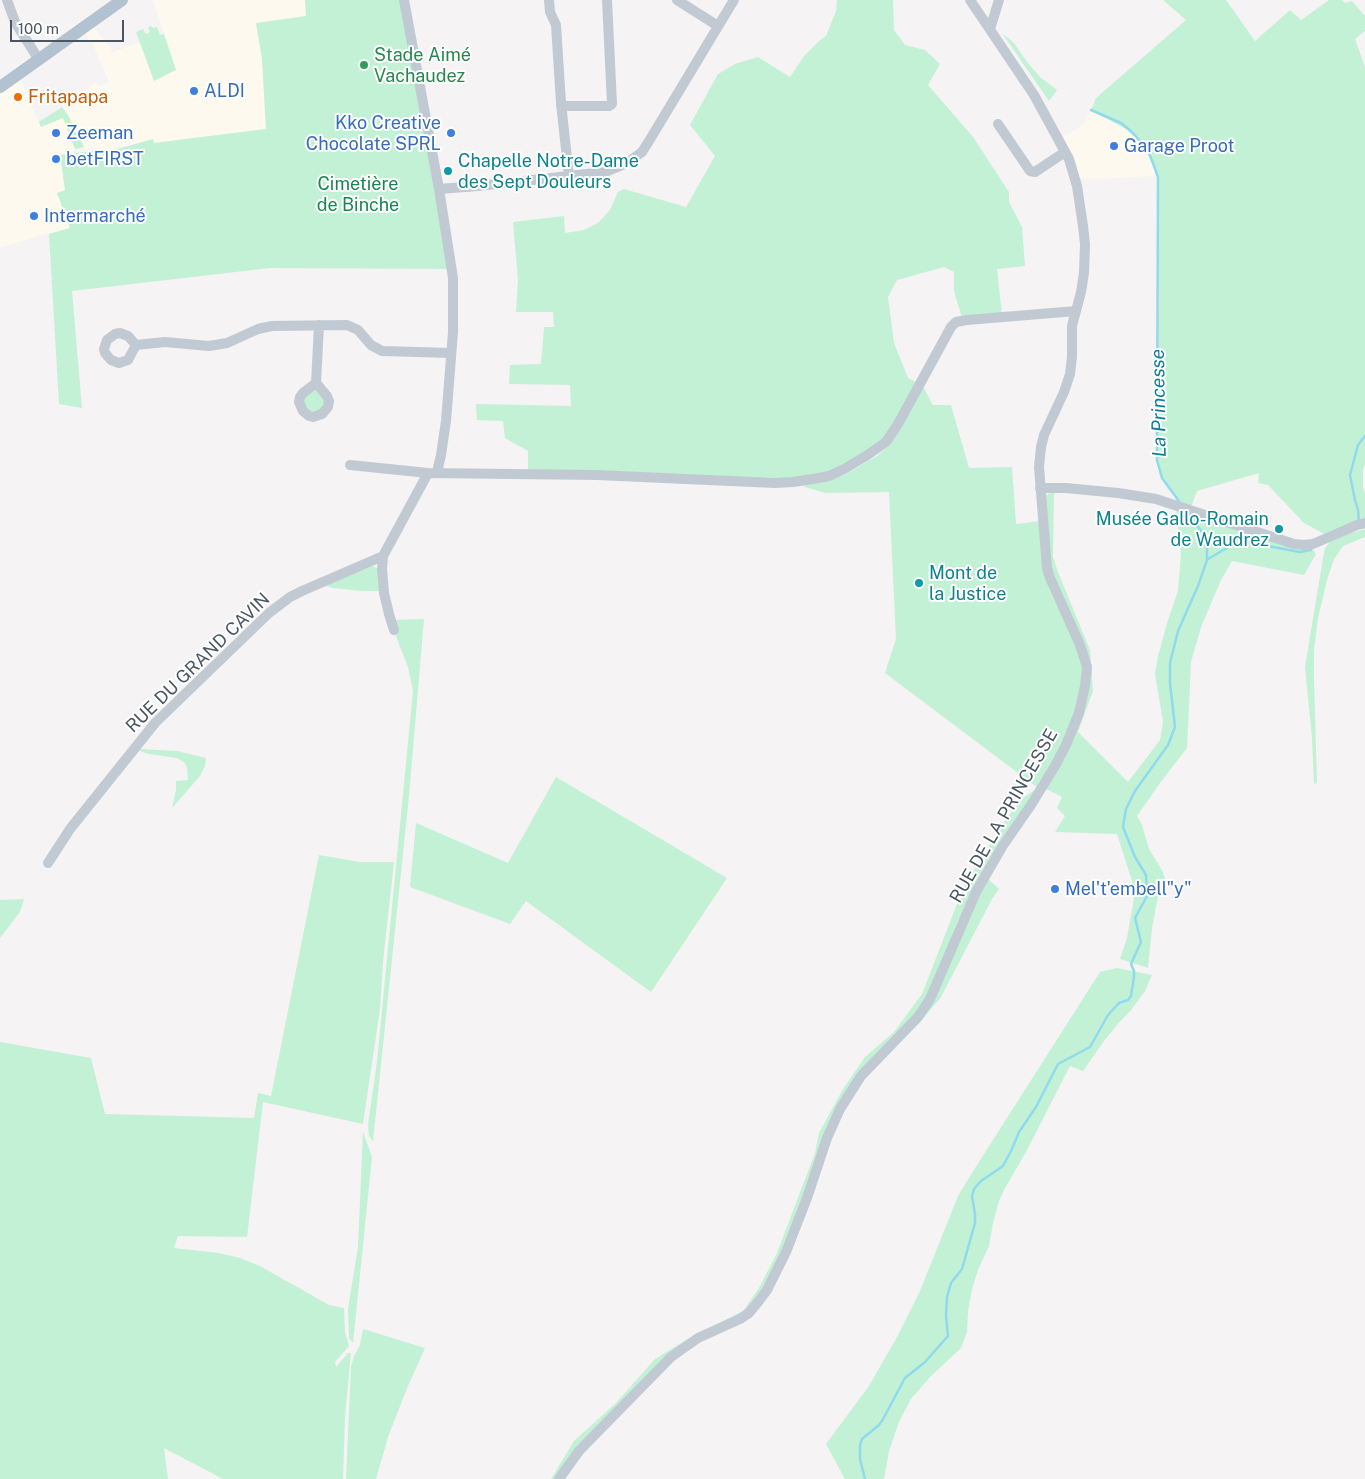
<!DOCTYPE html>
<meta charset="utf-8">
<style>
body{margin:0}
#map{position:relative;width:1365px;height:1479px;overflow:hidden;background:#f5f3f3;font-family:"Public Sans",sans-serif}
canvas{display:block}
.scale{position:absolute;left:10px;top:20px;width:114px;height:22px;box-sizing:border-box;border:2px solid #4a5661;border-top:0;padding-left:6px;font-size:15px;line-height:18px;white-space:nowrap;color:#4a5661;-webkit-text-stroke:4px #fff;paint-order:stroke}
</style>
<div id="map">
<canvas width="1365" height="1479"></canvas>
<div class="scale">100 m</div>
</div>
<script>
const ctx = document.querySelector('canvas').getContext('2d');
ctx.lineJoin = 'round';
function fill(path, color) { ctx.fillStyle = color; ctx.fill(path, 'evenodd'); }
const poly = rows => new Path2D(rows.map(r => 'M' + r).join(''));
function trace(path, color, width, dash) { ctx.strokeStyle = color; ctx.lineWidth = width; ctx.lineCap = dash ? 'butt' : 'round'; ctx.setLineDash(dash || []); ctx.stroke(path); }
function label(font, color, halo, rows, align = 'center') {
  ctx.font = font + ' "Public Sans",sans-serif'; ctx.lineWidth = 4; ctx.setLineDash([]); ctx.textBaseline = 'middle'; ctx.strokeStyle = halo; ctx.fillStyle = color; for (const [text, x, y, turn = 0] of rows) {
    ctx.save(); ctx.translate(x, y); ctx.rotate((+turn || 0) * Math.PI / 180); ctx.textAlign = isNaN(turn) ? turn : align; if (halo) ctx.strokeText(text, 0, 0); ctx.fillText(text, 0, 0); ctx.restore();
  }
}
fill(poly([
 [153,0,305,0,307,16,256,23,262,59,266,129,154,143,153,139,121,148,86,151,68,115,62,107,96,82,99,86,109,82,93,45,85,33,94,27,113,52,140,42,154,80,176,70],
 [21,79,40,126,63,118,75,149,74,152,60,155,65,190,58,193,70,228,49,234,48,233,0,248,0,94],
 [1091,110,1126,129,1140,142,1149,156,1157,176,1096,179,1077,178,1062,138,1084,124]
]), '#fdf9ef');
fill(poly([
 [305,0,401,0,422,114,448,269,270,268,72,291,82,408,59,404,49,234,70,228,57,193,65,190,60,155,121,148,153,139,154,143,266,129,262,59,256,23,306,16],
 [837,0,893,0,894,30,905,45,925,50,940,64,928,85,973,137,1009,192,1009,202,1022,227,1025,266,997,269,1002,315,962,318,954,291,954,272,944,267,897,280,888,297,894,343,908,378,922,385,933,405,951,405,969,468,1012,467,1016,524,1041,521,1043,566,1050,591,1079,649,1083,672,1083,696,1076,718,1061,752,1038,788,1021,814,991,858,958,920,925,1004,906,1026,857,1076,826,1128,810,1182,785,1245,764,1290,748,1311,727,1322,689,1338,639,1385,575,1451,556,1479,551,1479,574,1441,616,1403,655,1359,689,1338,743,1311,759,1288,777,1253,815,1153,819,1133,843,1089,865,1057,894,1032,922,994,964,886,1005,820,1024,797,1038,788,885,673,896,639,889,492,825,493,802,486,844,475,877,456,891,444,891,434,854,461,822,476,792,480,738,479,598,473,528,471,528,451,505,438,503,421,477,420,476,404,571,406,570,385,509,384,510,365,541,364,544,327,554,327,553,312,516,312,518,280,513,222,564,216,565,233,584,230,599,222,610,210,618,192,624,189,686,207,715,156,690,125,718,74,735,64,758,57,790,77,804,56,819,41,826,36,836,11],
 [1163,0,1226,0,1255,41,1290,10,1301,20,1329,0,1342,0,1345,3,1352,1,1365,16,1365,31,1355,39,1365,67,1365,464,1363,470,1363,488,1365,494,1365,521,1326,535,1304,523,1268,485,1258,483,1259,473,1197,491,1191,507,1180,504,1180,501,1170,489,1161,476,1158,458,1159,289,1158,254,1159,213,1157,176,1149,156,1140,142,1126,129,1091,110,1096,98,1186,20],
 [151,26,153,28,157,27,160,35,164,34,176,70,154,81,136,32,143,29,146,34,150,32,148,28],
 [1002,33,1014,43,1027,62,1040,77,1057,90,1049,101],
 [62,107,68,115,84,147,75,149,63,118,41,127,39,122],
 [313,389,317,390,325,398,323,409,313,413,304,407,303,396],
 [1054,492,1053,557,1058,572,1090,650,1093,691,1078,732,1128,782,1160,740,1163,722,1155,674,1158,656,1168,620,1178,591,1181,554,1176,510,1312,549,1316,554,1304,575,1232,561,1221,580,1201,627,1191,662,1187,748,1160,783,1137,816,1142,825,1149,849,1162,870,1166,881,1158,896,1152,928,1148,968,1120,959,1127,938,1134,898,1132,881,1117,834,1055,832,1065,816,1057,808,1062,797,1046,789,1061,761,1087,669,1050,571,1044,501,1048,494],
 [1365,529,1365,537,1343,546,1334,559,1327,580,1318,618,1314,650,1314,682,1317,783,1314,784,1312,738,1305,667,1323,558,1325,548,1330,542,1344,535],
 [373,566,379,570,382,591,362,591,332,588,324,584],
 [424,619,409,796,373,1141,369,1136,368,1124,377,1062,413,691,408,667,397,639,392,620],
 [140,749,177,751,206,758,205,766,200,776,172,808,176,790,176,781,188,780,187,768,185,763,177,758,149,754,140,751],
 [556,777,727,878,651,992,526,901,510,924,410,887,416,823,508,863],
 [319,855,360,862,394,862,383,961,380,1009,363,1124,263,1102,247,1237,178,1236,174,1248,219,1253,240,1258,260,1266,329,1305,344,1308,345,1332,349,1346,335,1362,336,1367,348,1353,351,1353,345,1417,343,1479,223,1479,164,1448,168,1479,0,1479,0,1042,91,1058,105,1114,254,1118,258,1093,271,1096],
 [987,878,999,889,992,899,941,997,922,1020,903,1039,916,1024],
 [24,899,20,912,0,938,0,900],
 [1117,968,1152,975,1145,991,1131,1010,1117,1025,1104,1041,1083,1071,1070,1066,1026,1152,1005,1188,999,1201,993,1223,989,1246,978,1270,972,1289,968,1312,967,1332,961,1348,930,1377,911,1399,899,1422,889,1451,884,1479,845,1479,826,1444,869,1386,897,1337,920,1291,958,1196,977,1165,1100,972],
 [363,1132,372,1157,353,1343,349,1338,348,1309,358,1247],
 [363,1329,425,1348,408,1386,389,1434,376,1479,346,1479,351,1367,354,1356,360,1345]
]), '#c3f1d5');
trace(poly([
 [1091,110,1121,123,1132,132,1147,149,1151,158,1158,177,1157,460,1162,478,1181,504],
 [1359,522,1358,510,1355,500,1350,475,1358,445,1365,436],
 [1208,559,1232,545,1246,542,1300,552,1311,550],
 [865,1479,860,1459,860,1445,862,1439,879,1425,882,1421,905,1378,925,1362,948,1336,946,1316,947,1297,951,1283,962,1269,975,1223,975,1214,972,1196,974,1189,981,1181,1003,1166,1011,1151,1019,1132,1036,1107,1058,1064,1090,1047,1108,1015,1119,1003,1128,1000,1131,996,1134,977,1134,971,1131,964,1141,942,1135,918,1147,896,1146,875,1135,857,1123,827,1126,809,1135,791,1168,745,1175,727,1170,683,1170,663,1178,631,1198,586,1207,560,1207,544,1204,535,1189,514]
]), '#90daee', 2.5);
trace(poly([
 [7,0,15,22,39,60],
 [404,0,439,189,453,278,453,332,446,421,441,455,437,472],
 [549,0,550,12,556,25,561,103,569,177],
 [677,0,718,26],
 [990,29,999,0],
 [561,106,609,106,612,104,607,0],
 [998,124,1030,171,1035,172,1065,152],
 [439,189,478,186,605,172,627,163,642,152,649,141,734,0],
 [120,333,128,336,136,345,128,360,119,363,111,360,105,353,104,349,107,340,115,334,120,333],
 [136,345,165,342,209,346,227,343,258,329,272,326,347,325,358,330,371,345,382,351,451,353],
 [316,383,303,393,300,397,299,402,303,411,309,416,313,417,322,414,328,407,329,401,327,396,316,383,319,325],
 [350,465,428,473,597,475,775,483,793,482,819,478,829,476,844,469,866,456,886,442,898,424,951,327,956,322,967,320,1076,311],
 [1040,488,1066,488,1118,493,1156,499,1294,544,1304,545,1313,544,1357,525,1365,523],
 [394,630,389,614,384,593,382,569,383,556,428,473],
 [48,863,70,829,155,723,269,613,290,597,302,591,383,556],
 [559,1479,579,1451,671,1357,698,1338,740,1319,749,1313,758,1302,767,1290,786,1252,807,1198,827,1138,840,1109,861,1076,918,1017,930,999,976,892,1002,847,1031,805,1055,766,1066,745,1079,713,1085,686,1087,667,1080,645,1050,578,1047,568,1039,467,1041,447,1044,435,1064,392,1070,374,1072,357,1072,326,1081,292,1084,273,1085,244,1083,226,1077,186,1069,159,1034,95,970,0]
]), '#c1cad2', 10);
trace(poly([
 [0,87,122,0]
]), '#b3c2d1', 12);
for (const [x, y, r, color] of [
 [364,65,5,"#2e9e5b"],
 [194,91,5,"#3f7fe0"],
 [18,97,5,"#e8710a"],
 [56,133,5,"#3f7fe0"],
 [451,133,5,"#3f7fe0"],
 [1114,146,5,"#3f7fe0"],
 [56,159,5,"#3f7fe0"],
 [448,171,5,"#0f9aa8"],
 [34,216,5,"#3f7fe0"],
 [1279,529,5,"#0f9aa8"],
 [919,583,5,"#0f9aa8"],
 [1055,889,5,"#3f7fe0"]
]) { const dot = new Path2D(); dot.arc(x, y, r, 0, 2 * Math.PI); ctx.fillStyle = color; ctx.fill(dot); trace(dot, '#fff', 2); }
label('18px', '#27864d', '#fff', [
 ["Stade Aimé",374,55],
 ["Vachaudez",374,76]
], 'left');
label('18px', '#366cbe', '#fff', [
 ["ALDI",204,91],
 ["Kko Creative",441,123,"right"],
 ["Chocolate SPRL",441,144,"right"],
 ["Zeeman",66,133],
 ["Garage Proot",1124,146],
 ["betFIRST",66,159],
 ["Intermarché",44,216],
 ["Mel't'embell\"y\"",1065,889]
], 'left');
label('18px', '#c56008', '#fff', [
 ["Fritapapa",28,97]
], 'left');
label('18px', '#0d838f', '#fff', [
 ["Chapelle Notre-Dame",458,161],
 ["des Sept Douleurs",458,182],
 ["Musée Gallo-Romain",1269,519,"right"],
 ["de Waudrez",1269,540,"right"],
 ["Mont de",929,573],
 ["la Justice",929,594]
], 'left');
label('18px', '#17864f', '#fff', [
 ["Cimetière",358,184],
 ["de Binche",358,205]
]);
label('18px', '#4a5661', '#fff', [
 ["RUE DU GRAND CAVIN",198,663,-44],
 ["RUE DE LA PRINCESSE",1004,816,-60]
]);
label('italic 19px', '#0c7c9b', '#fff', [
 ["La Princesse",1159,403,-91]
]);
</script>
